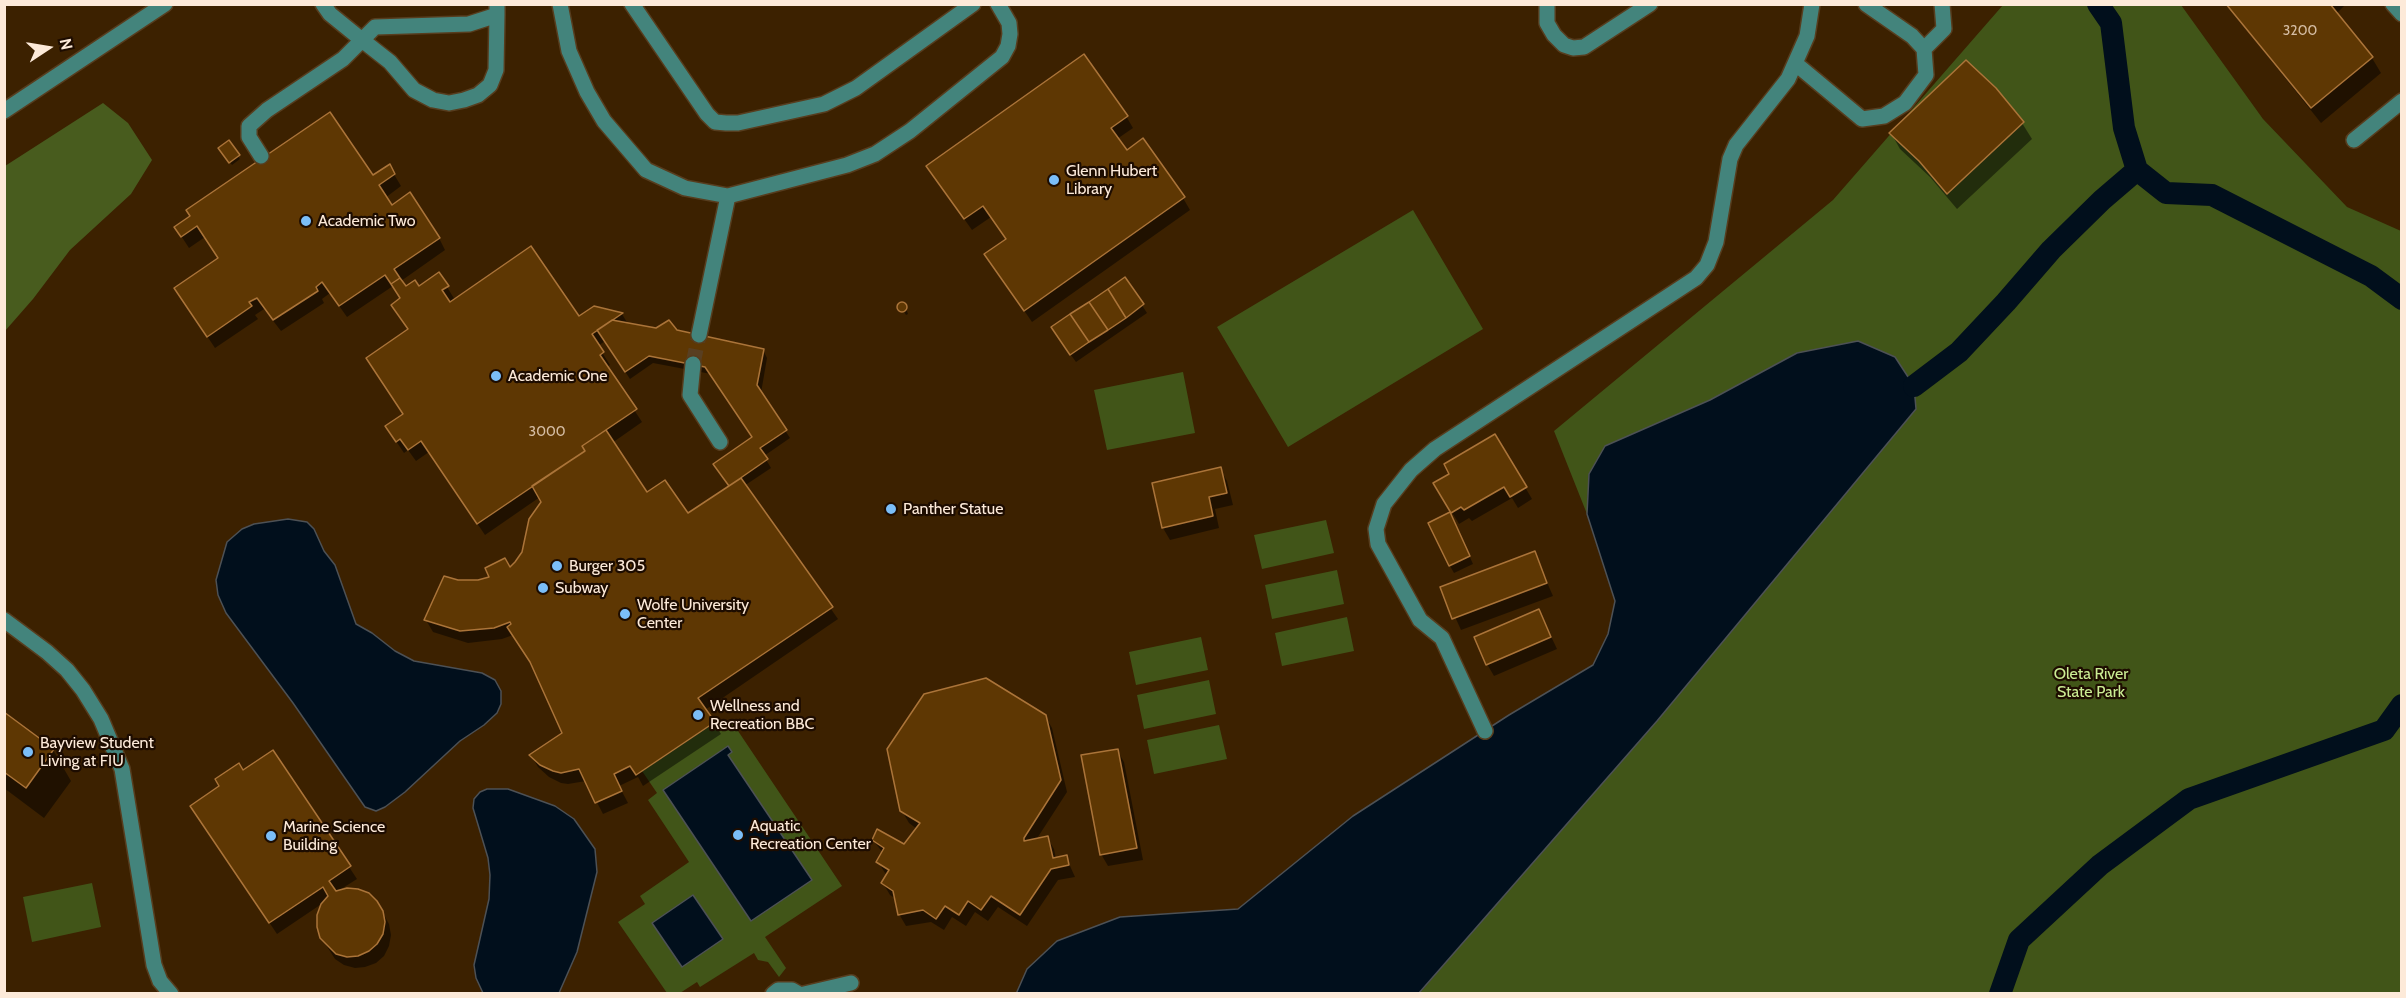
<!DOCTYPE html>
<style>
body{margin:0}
#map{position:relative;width:2406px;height:998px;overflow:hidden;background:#3c2100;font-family:Cabin,sans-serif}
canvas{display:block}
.frame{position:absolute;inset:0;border:6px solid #fdead9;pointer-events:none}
.north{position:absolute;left:18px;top:18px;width:60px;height:60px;-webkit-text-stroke:4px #1d0c00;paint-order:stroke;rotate:78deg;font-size:16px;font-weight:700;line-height:24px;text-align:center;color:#fdead9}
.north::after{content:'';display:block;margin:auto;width:21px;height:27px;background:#fdead9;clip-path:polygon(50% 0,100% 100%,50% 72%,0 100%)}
</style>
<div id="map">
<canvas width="2406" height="998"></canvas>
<div class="frame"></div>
<div class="north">N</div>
</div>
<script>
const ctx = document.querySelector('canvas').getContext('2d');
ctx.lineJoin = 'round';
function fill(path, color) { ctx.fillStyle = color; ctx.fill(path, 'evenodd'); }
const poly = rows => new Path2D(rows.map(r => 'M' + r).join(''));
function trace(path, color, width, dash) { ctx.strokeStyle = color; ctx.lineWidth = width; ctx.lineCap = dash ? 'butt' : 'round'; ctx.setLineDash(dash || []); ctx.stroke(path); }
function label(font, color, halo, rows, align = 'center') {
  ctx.font = font + ' Cabin,sans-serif'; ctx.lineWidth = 4.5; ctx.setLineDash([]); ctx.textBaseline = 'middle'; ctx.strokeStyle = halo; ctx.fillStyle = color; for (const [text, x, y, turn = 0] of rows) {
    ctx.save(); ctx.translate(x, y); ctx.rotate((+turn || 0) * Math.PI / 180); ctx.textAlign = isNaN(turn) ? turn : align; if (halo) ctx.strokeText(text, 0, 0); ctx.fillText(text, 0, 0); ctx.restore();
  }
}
fill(poly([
 [2003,5,2181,5,2263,119,2347,207,2401,231,2401,993,1419,994,1916,409,1914,386,1797,353,1710,400,1589,474,1587,514,1554,431,1833,200],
 [1413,210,1483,329,1288,447,1217,327],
 [1183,372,1195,433,1107,450,1094,390],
 [1326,520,1334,553,1262,569,1254,535],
 [1337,570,1344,604,1272,619,1265,585],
 [1347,617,1354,651,1282,666,1275,633],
 [1201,637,1208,670,1136,685,1129,652],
 [1209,680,1216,714,1144,729,1137,695],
 [718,720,723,726,732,722,842,886,765,937,786,968,779,977,768,962,758,960,754,953,700,987,697,982,680,993,667,993,618,922,645,904,640,896,689,862,648,800,657,793,642,771],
 [1219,725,1227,759,1154,774,1147,740],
 [92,883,101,927,32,942,23,897]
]), '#415518');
fill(poly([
 [103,103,128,123,152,160,131,194,70,250,33,299,5,331,5,166]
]), '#485c1e');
const water = poly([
 [1858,341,1895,357,1914,386,1916,409,1657,721,1419,993,1016,994,1027,969,1057,941,1120,917,1238,909,1353,816,1509,715,1593,665,1608,634,1615,601,1587,514,1589,474,1605,446,1710,400,1797,353,1858,341],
 [288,519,307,522,314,529,324,551,335,565,356,624,372,633,395,651,414,661,482,673,495,680,501,691,501,704,497,713,484,725,460,741,405,792,385,807,376,811,365,807,293,703,226,613,218,595,216,580,227,542,242,529,254,524,288,519],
 [728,746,732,752,728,755,812,880,751,921,663,790,728,746],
 [487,789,508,789,555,806,574,819,595,849,597,872,577,952,559,993,483,993,476,978,474,965,489,899,490,875,488,858,473,808,474,799,480,792,487,789],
 [693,895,723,939,682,967,652,923,693,895]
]);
fill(water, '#010f1c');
trace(water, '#4d5155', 1.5);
fill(poly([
 [2226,4,2346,4,2336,14,2372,58,2381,73,2321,123],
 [1126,116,1133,128,1117,139,1126,152,1183,198,1190,210,1032,322,986,255,1007,240,991,217,972,230,935,178],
 [2022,123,2032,139,1957,209,1930,177,1900,149,1891,133],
 [229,143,240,159,232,165,220,148],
 [389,166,401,186,385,198,392,207,439,238,445,250,401,281,406,288,447,287,455,300,579,318,594,308,622,314,628,324,676,331,763,350,767,358,761,393,790,438,764,456,771,468,744,486,838,619,705,710,721,734,643,786,638,777,619,786,628,803,603,814,586,781,568,784,561,783,549,777,538,767,531,755,564,733,534,667,513,635,502,639,468,643,433,632,426,620,458,582,478,582,510,569,523,552,543,502,540,497,485,535,429,452,416,461,408,450,404,453,394,438,404,415,409,331,393,305,402,299,393,286,347,317,330,293,322,299,324,303,281,331,264,309,255,315,258,319,215,348,183,300,220,259,205,237,189,248,176,228,372,177],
 [605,341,630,379,653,363,711,374,754,438,730,487,688,515,647,494,612,443,642,422,606,367,610,365,598,346],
 [1125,279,1147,313,1076,362,1057,336],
 [902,303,906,308,908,314,906,315,900,305],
 [1495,436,1532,499,1518,508,1512,498,1472,521,1469,518,1459,524,1435,484,1451,474],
 [1220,469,1227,481,1233,505,1215,509,1219,528,1170,540,1163,528,1153,484],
 [1454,522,1473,564,1454,573,1450,566],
 [1534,553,1553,596,1461,630,1442,588],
 [1539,611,1557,649,1494,676,1487,664],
 [4,714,53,750,71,781,44,818,4,788],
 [1045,716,1052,728,1067,792,1036,840,1047,837,1054,849,1056,859,1066,857,1075,877,1058,880,1027,926,998,907,988,921,975,912,966,926,952,917,944,930,931,922,906,926,899,914,896,899,890,895,883,883,887,876,878,862,883,853,873,840,904,846,917,829,909,823,902,811],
 [1117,750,1124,762,1143,860,1108,866,1101,854],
 [273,752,357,879,338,891,384,915,389,924,391,935,389,946,384,956,376,963,365,967,355,968,344,965,335,959,321,937,323,903,277,934,199,818,243,772]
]), '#0007');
trace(poly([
 [2098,4,2111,23,2124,128,2137,170],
 [1914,386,1959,352,2006,302,2051,250,2102,200,2137,170,2166,193,2212,195,2371,276,2402,299],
 [2000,994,2019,940,2100,865,2189,799,2384,730,2402,705]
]), '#010f1c', 22);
const building = poly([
 [2226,4,2330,4,2373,57,2311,108,2226,4],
 [1084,54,1128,116,1111,128,1127,150,1143,138,1185,197,1024,311,984,254,1006,239,983,206,964,219,926,166,1084,54],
 [1966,60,1996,88,2024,122,1947,194,1919,161,1889,133,1966,60],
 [330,112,373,175,390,164,395,174,379,185,392,205,410,192,440,238,394,269,400,278,391,284,385,275,339,306,322,282,316,287,318,291,273,320,257,298,249,302,252,306,207,337,174,288,218,258,197,226,181,237,174,227,190,216,186,210,330,112],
 [229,140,240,155,229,163,218,148,229,140],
 [531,246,579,316,594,306,623,313,592,334,604,352,600,355,637,409,582,446,585,451,477,524,421,441,408,450,400,439,396,442,385,426,403,414,366,358,408,329,391,305,400,298,391,284,400,278,406,286,415,280,419,286,439,272,449,286,442,290,450,302,531,246],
 [1125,277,1144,304,1126,318,1108,289,1125,277],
 [1108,289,1126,318,1108,330,1089,302,1108,289],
 [1089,302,1108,330,1089,342,1070,314,1089,302],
 '897 307a5 5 0 1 1 10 0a5 5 0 1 1-10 0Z',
 [1070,314,1089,342,1070,355,1051,327,1070,314],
 [612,320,656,328,669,320,677,330,764,349,757,385,787,430,760,448,768,459,729,486,713,464,752,437,705,367,649,356,625,372,597,330,612,320],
 [606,430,647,492,665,480,688,513,741,478,833,607,698,698,715,722,636,775,630,766,614,774,622,791,595,803,579,769,561,773,553,771,540,765,529,755,562,733,530,662,507,627,511,624,510,622,494,628,460,631,424,620,444,576,458,580,478,580,489,577,485,568,505,558,510,567,515,562,522,552,529,519,541,502,532,486,585,451,582,446,606,430],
 [1495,434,1527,487,1510,497,1504,487,1464,510,1461,507,1451,513,1433,483,1449,474,1444,464,1495,434],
 [1221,467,1227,493,1209,497,1213,516,1162,528,1152,483,1221,467],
 [1450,512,1470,556,1449,566,1428,523,1450,512],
 [1535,551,1547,583,1452,619,1440,587,1535,551],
 [1539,609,1551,637,1486,665,1474,637,1539,609],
 [986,678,1046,715,1061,780,1024,838,1024,841,1048,836,1053,858,1067,855,1069,865,1051,869,1020,915,991,896,981,910,968,901,959,915,945,906,936,919,923,910,898,915,893,891,881,883,889,870,876,862,884,848,872,840,877,829,904,844,920,823,900,811,887,749,924,694,986,678],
 [4,712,54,749,26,788,4,772,4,712],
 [1118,749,1137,848,1100,855,1081,755,1118,749],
 [273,750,351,866,329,881,336,891,347,888,358,889,369,893,377,901,383,911,385,922,383,934,377,944,369,951,358,956,347,957,336,954,320,938,317,927,317,915,321,904,328,896,323,887,269,923,190,806,219,786,215,779,239,763,243,770,273,750]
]);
fill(building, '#5e3703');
trace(building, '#ab7439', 1.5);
trace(poly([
 [693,364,699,335]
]), '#593f21', 15, [15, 8]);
const minor = poly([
 [323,4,330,14,362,40,375,27,469,24,497,15,497,4],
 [560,4,569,51,587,92,604,121,646,170,685,188,728,196,847,165,875,154,910,131,1002,57,1008,46,1010,34,1009,23,998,4],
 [632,4,707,114,715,122,726,123,738,123,824,104,856,88,973,4],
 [1547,4,1547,23,1554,35,1564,45,1573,48,1584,47,1650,4],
 [2393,4,2402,14],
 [1924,49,1944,29,1942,4],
 [1796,64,1862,119,1884,116,1905,103,1926,75,1924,49,1912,36,1866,4],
 [4,111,165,4],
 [2354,140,2402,101],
 [261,156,249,137,249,126,267,110,343,59,362,40,390,62,414,90,433,100,449,103,464,100,478,95,490,85,496,70,497,15],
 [699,335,728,196],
 [693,364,690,395,720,442],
 [4,620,47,652,67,670,83,690,101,719,122,769,154,965,160,981,171,994],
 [1485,731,1442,638,1420,620,1378,544,1376,529,1384,504,1411,470,1435,449,1696,278,1707,265,1716,242,1730,159,1736,145,1788,79,1807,36,1812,4],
 [773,994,778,990,792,990,799,994],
 [804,994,851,983]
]);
trace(minor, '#573d1e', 18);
trace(minor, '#43847c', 15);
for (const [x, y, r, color] of [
 [1054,180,6,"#7bbef8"],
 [306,221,6,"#7bbef8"],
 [496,376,6,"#7bbef8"],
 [891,509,6,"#7bbef8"],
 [557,566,6,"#7bbef8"],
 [543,588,6,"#7bbef8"],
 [625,614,6,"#7bbef8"],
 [698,715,6,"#7bbef8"],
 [28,752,6,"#7bbef8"],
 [738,835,6,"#7bbef8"],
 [271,836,6,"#7bbef8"]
]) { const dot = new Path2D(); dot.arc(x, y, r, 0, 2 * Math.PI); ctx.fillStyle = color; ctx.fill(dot); trace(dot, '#1d0c00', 2); }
label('14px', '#d5bda4', null, [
 ["3200",2300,31],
 ["3000",547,432]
]);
label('16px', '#fdead9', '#1d0c00', [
 ["Glenn Hubert",1066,171],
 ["Library",1066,189],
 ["Academic Two",318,221],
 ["Academic One",508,376],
 ["Panther Statue",903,509],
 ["Burger 305",569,566],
 ["Subway",555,588],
 ["Wolfe University",637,605],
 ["Center",637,623],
 ["Wellness and",710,706],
 ["Recreation BBC",710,724],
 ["Bayview Student",40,743],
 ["Living at FIU",40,761],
 ["Aquatic",750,826],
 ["Recreation Center",750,844],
 ["Marine Science",283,827],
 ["Building",283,845]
], 'left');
label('16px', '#cbed93', '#1d0c00', [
 ["Oleta River",2091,674],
 ["State Park",2091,692]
]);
</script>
